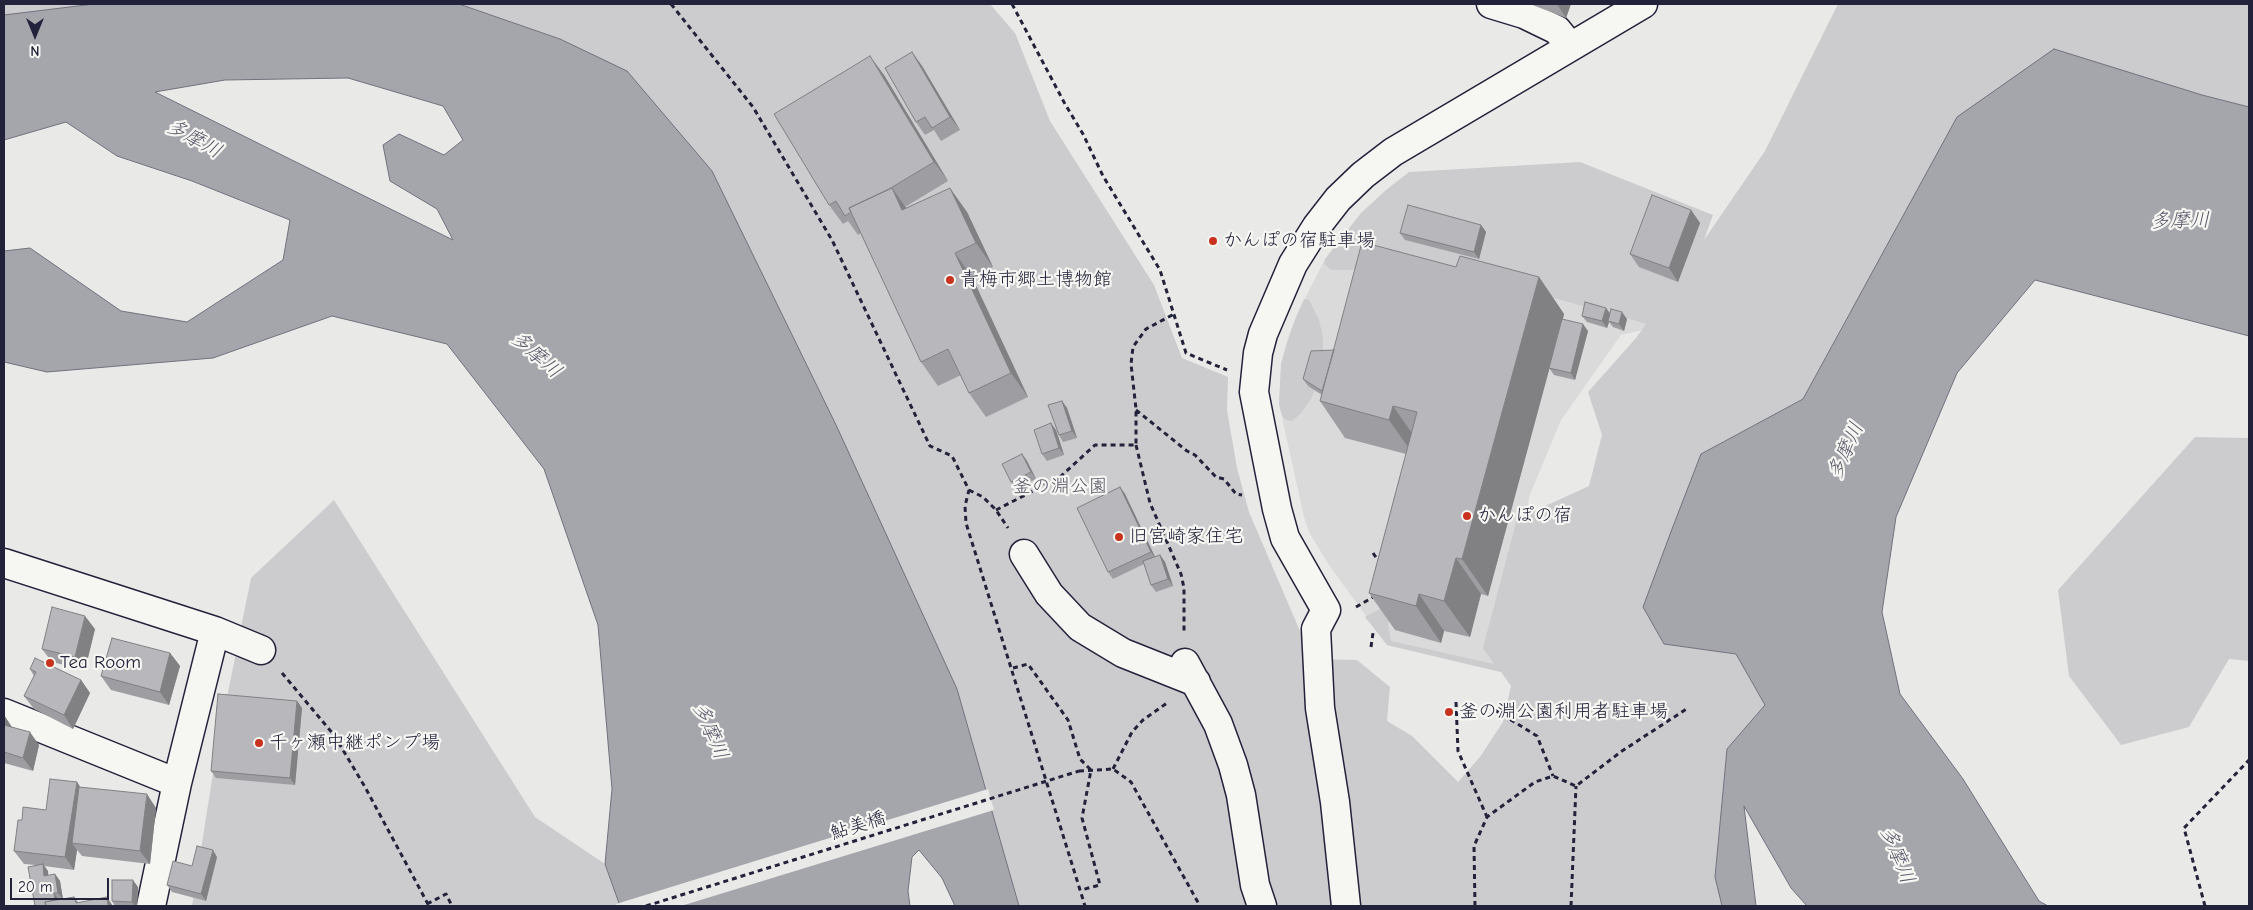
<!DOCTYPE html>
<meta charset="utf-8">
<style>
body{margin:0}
#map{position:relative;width:2253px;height:910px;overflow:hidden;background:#e9e9e7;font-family:"Comic Neue",sans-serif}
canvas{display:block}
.frame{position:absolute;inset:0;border:5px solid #22223b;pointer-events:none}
.north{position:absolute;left:10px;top:10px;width:50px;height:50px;-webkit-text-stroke:4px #f6f6f2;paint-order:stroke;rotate:180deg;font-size:14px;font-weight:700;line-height:20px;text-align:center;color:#22223b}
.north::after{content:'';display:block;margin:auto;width:18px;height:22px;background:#22223b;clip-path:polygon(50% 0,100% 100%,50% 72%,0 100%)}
.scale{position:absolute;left:10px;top:878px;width:99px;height:22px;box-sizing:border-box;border:2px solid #22223b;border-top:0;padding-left:6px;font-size:15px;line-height:18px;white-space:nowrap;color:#22223b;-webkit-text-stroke:4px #f6f6f2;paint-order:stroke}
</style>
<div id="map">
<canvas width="2253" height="910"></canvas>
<div class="frame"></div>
<div class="north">N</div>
<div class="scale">20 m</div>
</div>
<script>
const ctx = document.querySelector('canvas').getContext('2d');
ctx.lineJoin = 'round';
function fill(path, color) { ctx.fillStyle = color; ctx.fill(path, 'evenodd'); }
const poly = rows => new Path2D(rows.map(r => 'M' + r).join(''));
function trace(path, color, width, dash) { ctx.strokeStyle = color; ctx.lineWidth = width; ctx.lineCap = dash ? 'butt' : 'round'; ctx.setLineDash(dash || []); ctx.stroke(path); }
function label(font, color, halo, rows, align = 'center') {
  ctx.font = font + ' "Comic Neue","Klee One",sans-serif'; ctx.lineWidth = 4.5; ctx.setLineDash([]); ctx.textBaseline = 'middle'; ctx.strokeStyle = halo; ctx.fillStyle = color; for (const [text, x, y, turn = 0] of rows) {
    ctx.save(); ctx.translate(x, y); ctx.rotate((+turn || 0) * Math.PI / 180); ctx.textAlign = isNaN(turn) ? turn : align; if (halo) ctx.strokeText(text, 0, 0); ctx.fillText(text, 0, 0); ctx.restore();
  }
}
fill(poly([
 [1382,250,1656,327,1621,335,1561,420,1529,497,1509,674,1387,645,1329,565,1310,534,1304,517,1279,404,1281,364,1285,347,1297,314,1325,259]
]), '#dadada');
fill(poly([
 [4,4,94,4,4,15],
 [459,4,990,4,1015,33,1050,121,1154,285,1182,358,1228,377,1227,410,1237,468,1249,512,1312,659,1357,660,1390,687,1387,721,1412,736,1458,782,1480,757,1503,722,1511,686,1501,672,1387,645,1365,617,1391,603,1392,609,1388,624,1391,641,1494,664,1483,648,1517,519,1589,486,1602,435,1588,392,1636,338,1646,324,1382,250,1361,267,1350,270,1331,270,1324,263,1325,259,1361,213,1386,190,1409,172,1580,162,1713,215,1704,240,1765,151,1838,4,2249,4,2249,107,2202,95,1850,312,1803,399,1701,454,1664,644,1736,654,1765,705,1727,750,1715,877,1722,906,1019,906,957,689,560,39],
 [1304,299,1309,300,1319,320,1323,337,1323,354,1320,375,1312,397,1301,413,1292,421,1286,420,1282,415,1279,404,1281,364,1291,330],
 [2195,437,2249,438,2249,661,2229,659,2189,727,2121,745,2069,676,2058,590],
 [334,500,535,817,605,864,620,906,192,906,218,742,251,578]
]), '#ccccce');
const water = poly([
 [94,4,459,4,560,39,627,71,712,171,837,427,957,689,1019,906,955,906,942,878,919,850,912,857,908,891,910,906,620,906,605,864,612,789,598,625,544,469,447,344,332,316,213,358,47,372,4,362,4,251,30,248,121,311,187,322,283,260,290,220,192,181,117,156,66,122,4,140,4,15,94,4],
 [348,78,443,106,463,140,444,155,399,134,383,145,390,181,437,209,453,240,155,92,225,80,348,78],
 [2054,49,2202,95,2249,107,2249,336,2035,280,1957,373,1896,517,1882,612,1900,694,1963,779,2039,901,2048,906,1807,906,1791,888,1744,806,1756,906,1722,906,1715,877,1727,749,1765,705,1736,654,1664,644,1643,607,1672,529,1701,454,1803,399,1957,117,2054,49]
]);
fill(water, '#a5a5ac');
trace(water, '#71717f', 1);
fill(poly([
 [988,789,994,810,681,906,617,906,616,904]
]), '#e9e9e7');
const minor = poly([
 [1491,4,1524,14,1557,30,1570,46],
 [1024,554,1049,594,1080,627,1123,653,1196,682],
 [4,563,215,631,261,650],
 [1185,663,1218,724,1233,765,1241,795,1255,885,1262,906],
 [4,713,177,783],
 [151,906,177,783,215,631],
 [1346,906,1335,802,1320,708,1316,629,1326,610,1285,538,1277,509,1254,392,1258,353,1263,334,1293,264,1317,226,1338,199,1363,175,1393,152,1643,4]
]);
trace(minor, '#22223b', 31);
trace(poly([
 [671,4,753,107,832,240,930,446,952,456,969,490,965,506,966,523,1085,906],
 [1012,4,1065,104,1083,134,1103,176,1160,270,1186,353,1227,370],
 [1136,410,1187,451,1195,455,1216,477,1224,479,1236,494,1242,495],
 [1136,445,1150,503,1181,574,1184,588,1184,633],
 [969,490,983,497,996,510,1008,528],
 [996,510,1060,477,1095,445,1136,445,1136,409,1131,364,1133,347,1146,329,1174,314],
 [1373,553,1380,563],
 [1356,607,1375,596],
 [1371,647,1373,633],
 [1013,668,1028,664,1068,720,1080,759,1091,770,1082,818,1100,885,1081,890],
 [282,673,334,735,365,787,429,906],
 [1456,702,1458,751,1487,817],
 [1495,710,1537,736,1553,776],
 [1113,769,1132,732,1143,720,1167,703],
 [1079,771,1113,769,1131,782,1200,906],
 [427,904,446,894,452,906],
 [1475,906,1474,846,1487,817,1535,782,1553,776,1576,786,1622,751,1688,708],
 [1571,906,1576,786],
 [2205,906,2184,828,2249,760]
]), '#22223b', 3, [5, 4]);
trace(minor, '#f6f6f2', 28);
trace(poly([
 [646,906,1079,771]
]), '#22223b', 3, [5, 4]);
fill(poly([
 [1530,4,1571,4,1566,18],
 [912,52,922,66,960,130,941,141,934,130,925,135,916,122],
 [884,75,948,181,905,207,906,208,967,212,993,267,972,277,1028,397,986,417,969,393,961,375,938,386,921,362,861,233,858,235,848,221,843,224,829,205],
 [1691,210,1700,223,1678,282,1639,267,1630,254],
 [1481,225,1486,232,1479,259,1405,240,1400,233],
 [1456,267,1539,277,1564,314,1563,319,1588,331,1575,380,1554,375,1549,368,1551,363,1488,596,1481,594,1470,637,1444,631,1441,643,1395,630,1369,593,1406,454,1345,438,1320,401,1322,395,1308,386,1303,379,1334,350],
 [1606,308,1610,314,1627,319,1624,331,1613,327,1609,322,1607,328,1587,322,1582,316],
 [1062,401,1067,408,1077,438,1063,442,1059,435],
 [1056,430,1064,455,1047,461,1042,454],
 [1022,454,1027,461,1036,479,1015,489,1011,482],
 [1120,487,1125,494,1155,557,1160,555,1165,562,1173,586,1156,592,1151,585,1144,564,1113,579,1108,572],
 [95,629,85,670,52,662,42,649],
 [170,653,180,666,169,705,111,690,101,676],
 [30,669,81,680,90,693,73,729,34,709,24,696,34,676],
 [297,701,302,708,295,785,216,778,211,771],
 [4,715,12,727,39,745,33,771,4,763],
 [77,782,80,787,156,808,150,864,82,856,77,850,74,870,44,866,48,871,48,876,55,874,60,881,63,899,74,897,78,902,113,906,35,906,36,865,24,864,14,851,22,820,46,810],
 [217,857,206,901,172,892,167,885],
 [138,887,137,906,115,906,112,901]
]), '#9e9ea2');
fill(poly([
 [1557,4,1571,4,1566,18],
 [912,52,922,66,960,130,950,117],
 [870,56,884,75,948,181,934,162],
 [892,188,909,212,902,210],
 [950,188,967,212,993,267,976,243],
 [1691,210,1700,223,1678,282,1669,268],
 [1481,225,1486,232,1479,259,1474,252],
 [955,253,972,277,1028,397,1011,373],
 [1539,277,1564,314,1488,596,1462,559],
 [1606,308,1611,315,1608,321,1609,322,1607,328,1602,321],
 [1622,312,1627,319,1624,331,1619,324],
 [1583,324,1588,331,1575,380,1571,373],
 [1062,401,1067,408,1077,438,1072,431],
 [1393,406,1418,442,1415,457,1389,420],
 [1051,423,1056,430,1064,455,1059,448],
 [1022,454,1027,461,1036,479,1031,472],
 [1120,487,1125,494,1156,559,1151,552],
 [1160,555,1165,562,1173,586,1168,579],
 [1456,558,1481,594,1470,637,1444,601],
 [1419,594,1444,631,1441,643,1416,606],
 [85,616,95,629,85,670,75,657],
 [170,653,180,666,169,705,160,692],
 [81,680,90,693,73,729,64,715],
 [297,701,302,708,295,785,290,778],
 [4,715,13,729,4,727],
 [30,732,39,745,33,771,23,758],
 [77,782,86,796,72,843,77,850,74,870,65,857],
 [147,794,156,808,150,864,140,851],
 [213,850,217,857,206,901,201,894],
 [43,864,48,871,49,883,44,876],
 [55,874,60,881,63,900,58,893],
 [133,880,138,887,137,906,135,906,132,902],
 [54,893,59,900,56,905],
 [107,897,113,906,108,906]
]), '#818184');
const building = poly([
 [912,52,950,117,932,128,925,117,916,122,885,68,912,52],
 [870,56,934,162,889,189,849,208,851,212,845,216,836,201,829,205,774,114,870,56],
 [892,188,902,210,950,188,976,243,955,253,1011,373,969,393,948,349,921,362,849,208,892,188],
 [1652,195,1691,210,1669,268,1630,254,1652,195],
 [1408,205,1481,225,1474,252,1400,233,1408,205],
 [1362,242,1456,267,1460,256,1539,277,1462,559,1456,558,1444,601,1419,594,1416,606,1369,593,1417,412,1393,406,1389,420,1320,401,1362,242],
 [1585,302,1606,308,1602,321,1582,316,1585,302],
 [1611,309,1622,312,1619,324,1608,321,1611,309],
 [1562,319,1583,324,1571,373,1549,368,1562,319],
 [1334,350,1322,391,1303,379,1311,351,1334,350],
 [1062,401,1072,431,1059,435,1048,405,1062,401],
 [1051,423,1059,448,1042,454,1034,430,1051,423],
 [1022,454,1031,472,1011,482,1002,464,1022,454],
 [1120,487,1151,552,1108,572,1077,508,1120,487],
 [1160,555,1168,579,1151,585,1143,561,1160,555],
 [52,607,85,616,75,657,42,649,52,607],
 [112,638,170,653,160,692,101,676,112,638],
 [35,658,81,680,64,715,24,696,36,672,30,669,35,658],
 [218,694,297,701,290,778,211,771,218,694],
 [4,725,30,732,23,758,4,752,4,725],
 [50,779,77,782,65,857,14,851,18,820,22,820,23,807,46,810,50,779],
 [79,787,147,794,140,851,72,843,79,787],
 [197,846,213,850,201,894,167,885,173,861,192,866,197,846],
 [43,864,44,876,55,874,58,893,54,893,55,900,45,902,46,906,35,906,28,867,43,864],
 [112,880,133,880,132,902,112,901,112,880],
 [74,897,76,903,107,897,108,906,46,906,45,902,74,897]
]);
fill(building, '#b8b8bc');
trace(building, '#818184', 1);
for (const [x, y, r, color] of [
 [1213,241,5,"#c8321e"],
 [950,280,5,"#c8321e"],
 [1467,516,5,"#c8321e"],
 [1119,537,5,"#c8321e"],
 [50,663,5,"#c8321e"],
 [1449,712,5,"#c8321e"],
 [259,743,5,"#c8321e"]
]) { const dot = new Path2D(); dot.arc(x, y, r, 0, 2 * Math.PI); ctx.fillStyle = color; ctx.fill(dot); trace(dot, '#f6f6f2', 2); }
label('19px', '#22223b', '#f6f6f2', [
 ["かんぽの宿駐車場",1223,241],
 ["青梅市郷土博物館",960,280],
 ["かんぽの宿",1477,516],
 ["旧宮崎家住宅",1129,537],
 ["Tea Room",60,663],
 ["釜の淵公園利用者駐車場",1459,712],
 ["千ヶ瀬中継ポンプ場",269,743]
], 'left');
label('19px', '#555567', '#f6f6f2', [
 ["釜の淵公園",1060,487]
]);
label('19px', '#22223b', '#f6f6f2', [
 ["鮎美橋",858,826,-17]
]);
label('italic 20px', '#565668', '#f6f6f2', [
 ["多摩川",194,139,29],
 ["多摩川",2180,221,-1],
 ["多摩川",536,355,41],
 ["多摩川",1846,451,-66],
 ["多摩川",710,731,67],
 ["多摩川",1897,855,68]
]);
</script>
